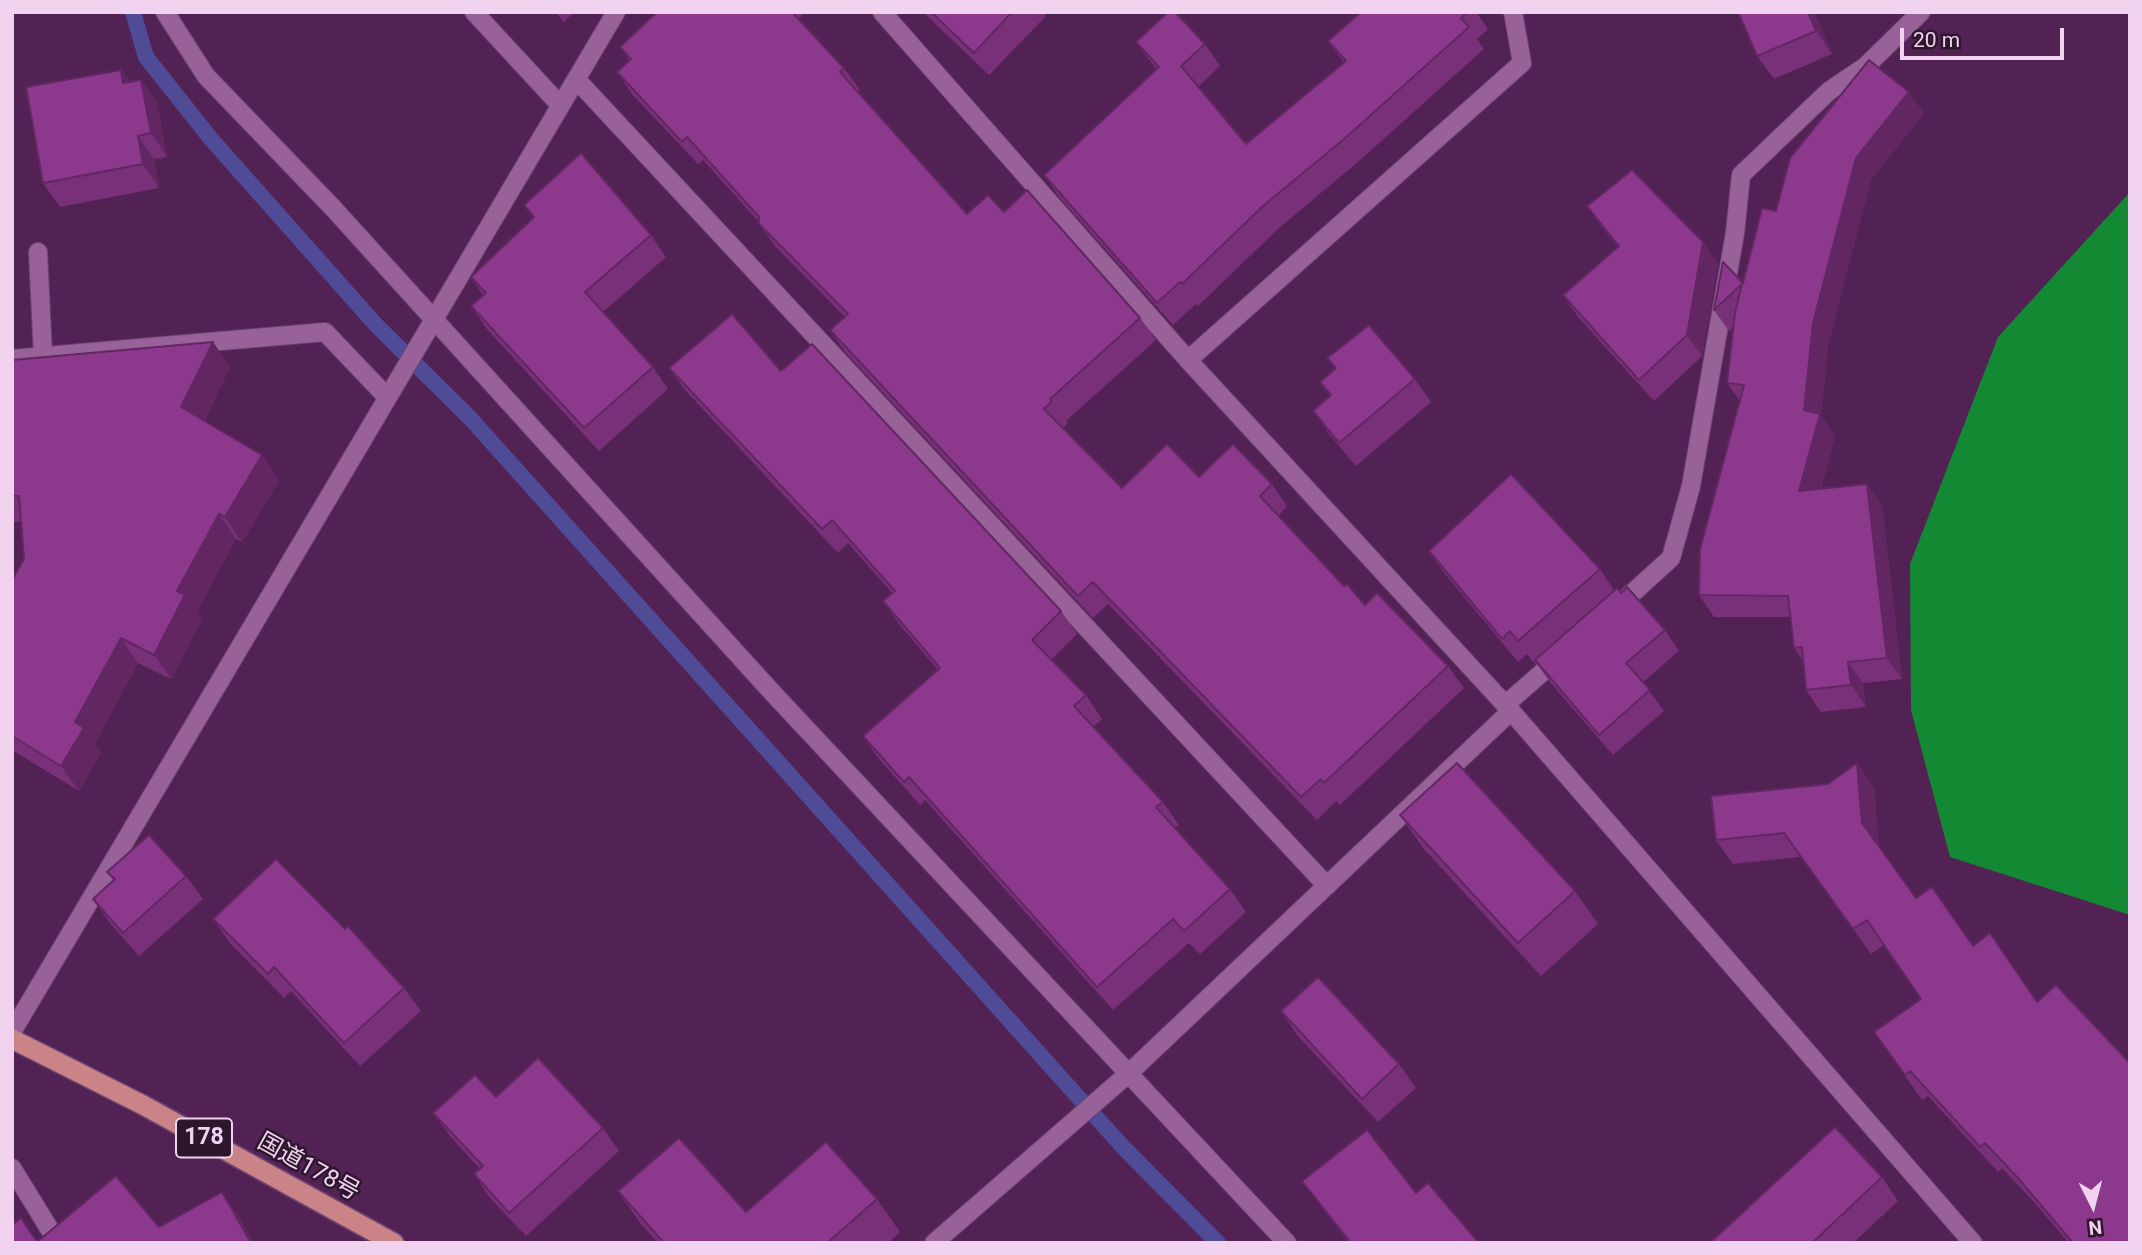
<!DOCTYPE html>
<meta charset="utf-8">
<style>
body{margin:0}
#map{position:relative;width:2142px;height:1255px;overflow:hidden;background:#532254;font-family:Roboto,sans-serif}
canvas{display:block}
.frame{position:absolute;inset:0;border:14px solid #f1d3f0;pointer-events:none}
.north{position:absolute;left:2058px;top:1171px;width:70px;height:70px;-webkit-text-stroke:5px #2d172d;paint-order:stroke;rotate:174deg;font-size:19px;font-weight:700;line-height:28px;text-align:center;color:#f1d3f0}
.north::after{content:'';display:block;margin:auto;width:24px;height:32px;background:#f1d3f0;clip-path:polygon(50% 0,100% 100%,50% 72%,0 100%)}
.scale{position:absolute;left:1900px;top:28px;width:164px;height:32px;box-sizing:border-box;border:4px solid #f1d3f0;border-top:0;padding-left:9px;font-size:21px;line-height:24px;white-space:nowrap;color:#f1d3f0;-webkit-text-stroke:5px #2d172d;paint-order:stroke}
</style>
<div id="map">
<canvas width="2142" height="1255"></canvas>
<div class="frame"></div>
<div class="north">N</div>
<div class="scale">20 m</div>
</div>
<script>
const ctx = document.querySelector('canvas').getContext('2d');
ctx.lineJoin = 'round';
function fill(path, color) { ctx.fillStyle = color; ctx.fill(path, 'evenodd'); }
const poly = rows => new Path2D(rows.map(r => 'M' + r).join(''));
function trace(path, color, width, dash) { ctx.strokeStyle = color; ctx.lineWidth = width; ctx.lineCap = dash ? 'butt' : 'round'; ctx.setLineDash(dash || []); ctx.stroke(path); }
function label(font, color, halo, rows, align = 'center') {
  ctx.font = font + ' Roboto,"Noto Sans JP",sans-serif'; ctx.lineWidth = 5; ctx.setLineDash([]); ctx.textBaseline = 'middle'; ctx.strokeStyle = halo; ctx.fillStyle = color; for (const [text, x, y, turn = 0] of rows) {
    ctx.save(); ctx.translate(x, y); ctx.rotate((+turn || 0) * Math.PI / 180); ctx.textAlign = isNaN(turn) ? turn : align; if (halo) ctx.strokeText(text, 0, 0); ctx.fillText(text, 0, 0); ctx.restore();
  }
}
fill(poly([
 [2130,192,2130,915,1950,857,1911,710,1910,564,1998,337]
]), '#148934');
trace(poly([
 [133,12,146,57,211,139,376,325,470,418,1122,1146,1218,1243]
]), '#4f4b96', 16);
const minor = poly([
 [165,12,206,76,333,208,770,690,1287,1243],
 [474,12,560,105],
 [882,12,1188,360,1511,711,1973,1243],
 [576,79,1327,886],
 [38,252,43,356],
 [12,359,325,332,387,397],
 [1188,360,1522,63,1513,12],
 [1616,608,1671,558,1691,486,1735,233,1741,175,1829,91,1866,66,1921,12],
 [1505,705,1561,656],
 [12,1032,616,12],
 [12,1168,58,1243],
 [934,1243,1128,1074,1511,711]
]);
const trunk = poly([
 [12,1039,143,1105,394,1243]
]);
trace(minor, '#6f4470', 20);
trace(trunk, '#6f4470', 22);
trace(minor, '#986298', 18);
trace(trunk, '#ca8386', 19);
fill(poly([
 [555,12,574,12,564,22],
 [657,12,806,12,798,19,844,68,860,90,858,92,967,214,1004,212,1140,318,1156,340,1066,421,1068,423,1063,428,1122,488,1199,477,1272,484,1287,506,1278,516,1344,586,1365,605,1448,666,1464,688,1340,805,1336,801,1317,820,1108,604,1093,618,845,352,830,330,845,317,775,246,759,224,759,222,703,160,698,164,632,94,617,72,629,60,620,47],
 [923,12,1043,12,1046,16,989,75],
 [1361,12,1476,12,1488,29,1477,39,1484,49,1359,161,1279,228,1198,306,1196,304,1173,325,1059,197,1044,175,1157,70,1136,42,1205,44,1220,66,1198,87,1246,144,1344,63,1328,41],
 [1814,12,1832,54,1774,79,1757,56],
 [121,70,130,82,141,80,157,103,167,157,154,159,159,188,60,207,43,183],
 [1924,113,1871,179,1828,345,1821,416,1835,436,1821,488,1882,505,1902,679,1863,683,1866,707,1821,712,1806,690,1803,661,1794,648,1791,617,1714,617,1699,595,1740,401,1727,383,1733,328,1729,331,1714,310,1743,283,1776,211],
 [524,205,651,235,666,257,603,312,653,367,668,389,599,451,487,329,471,306,483,295,471,277,533,218],
 [1587,206,1703,242,1718,264,1702,356,1654,401,1578,317,1563,295,1618,247,1602,227],
 [213,342,230,367,204,421,262,455,279,480,242,542,236,539,197,611,202,619,171,679,138,663,95,743,101,752,79,791,12,750,12,580,24,559,21,522,12,522,12,360],
 [1327,358,1415,379,1431,402,1356,466,1329,434,1313,411,1330,396,1320,382,1335,369],
 [669,368,781,371,1061,611,1077,634,1051,660,1086,695,1102,719,1093,727,1163,802,1179,825,1175,828,1230,889,1246,912,1200,954,1189,943,1113,1010,925,800,920,805,879,759,863,736,938,670,899,624,883,601,892,593,848,543,838,553,686,391],
 [1429,551,1600,569,1614,590,1621,593,1665,630,1679,651,1643,682,1664,711,1613,755,1549,681,1536,662,1535,664,1527,654,1518,662,1445,574],
 [1857,763,1874,788,1879,847,2130,1243,2069,1243,2035,1203,2002,1168,1998,1172,1928,1096,1922,1100,1874,1032,1921,999,1884,945,1871,954,1801,857,1733,864,1716,840,1828,784],
 [1400,815,1575,891,1598,924,1541,976,1423,848],
 [107,872,186,876,203,899,139,956,110,923,93,899,114,881],
 [213,919,404,988,421,1011,360,1066,291,991,284,998,230,943],
 [1281,1011,1399,1064,1416,1088,1378,1122,1297,1035],
 [496,1097,603,1128,619,1151,526,1236,490,1198,474,1174,480,1169,450,1136,433,1113],
 [1882,1177,1898,1201,1853,1243,1713,1243],
 [1302,1181,1416,1193,1479,1243,1349,1243,1319,1204],
 [618,1191,746,1212,877,1199,900,1232,888,1243,658,1243,641,1224]
]), '#783079');
fill(poly([
 [1808,12,1814,12,1832,54,1816,31],
 [121,70,137,93,123,83],
 [141,80,157,103,167,157,151,133],
 [1909,92,1924,113,1871,179,1828,345,1821,416,1835,436,1814,512,1799,491,1804,410,1813,323,1856,158],
 [138,136,154,159,159,188,143,164],
 [1703,242,1718,264,1702,356,1687,335],
 [213,342,230,367,198,432,181,407],
 [262,455,279,480,242,542,225,517],
 [1867,484,1882,505,1902,679,1887,658],
 [219,514,236,539,197,611,202,619,171,679,154,655,177,591],
 [121,638,138,663,95,743,101,752,79,791,61,766,75,722],
 [1848,662,1863,683,1866,707,1851,685],
 [1857,763,1874,788,1879,847,1862,823],
 [222,1192,239,1217,254,1243,251,1243]
]), '#622763');
const building = poly([
 [657,12,792,12,844,68,840,72,967,214,988,195,1004,212,1027,190,1140,318,1050,399,1052,401,1044,409,1122,488,1167,444,1199,477,1233,444,1272,484,1260,496,1344,586,1347,584,1365,605,1377,593,1448,666,1324,783,1321,779,1301,797,1093,582,1078,596,830,330,848,314,759,224,759,217,687,137,682,142,617,72,631,59,620,47,657,12],
 [931,12,1012,12,974,53,931,12],
 [1168,12,1175,12,1205,44,1181,66,1246,144,1346,61,1328,41,1361,12,1467,12,1461,18,1469,27,1344,139,1263,206,1182,284,1180,282,1157,303,1044,175,1159,67,1136,42,1168,12],
 [1738,12,1808,12,1816,31,1757,56,1738,12],
 [1869,60,1909,92,1856,158,1813,323,1804,410,1820,414,1799,491,1867,484,1887,658,1848,662,1851,685,1806,690,1802,647,1794,648,1788,596,1699,595,1700,549,1744,385,1727,383,1735,313,1742,284,1714,310,1723,262,1743,283,1762,208,1776,211,1790,158,1869,60],
 [121,70,123,83,141,80,151,133,138,136,143,164,43,183,26,87,121,70],
 [581,153,651,235,585,292,653,367,584,428,471,306,486,293,471,277,534,217,524,205,581,153],
 [1632,170,1703,242,1687,335,1639,380,1563,295,1619,246,1587,206,1632,170],
 [732,314,781,371,812,344,1061,611,1032,640,1086,695,1074,706,1163,802,1156,807,1230,889,1184,931,1173,919,1097,987,909,777,904,782,863,736,940,668,883,601,895,591,832,520,822,529,669,368,732,314],
 [1369,325,1415,379,1339,443,1313,411,1331,395,1320,382,1336,368,1327,358,1369,325],
 [213,342,181,407,262,455,225,517,219,514,177,591,185,595,154,655,121,638,75,722,84,728,61,766,12,736,12,580,24,559,19,496,12,496,12,360,213,342],
 [1511,474,1600,569,1518,641,1510,631,1502,639,1429,551,1511,474],
 [1627,587,1665,630,1626,663,1650,690,1599,735,1535,660,1617,588,1621,593,1627,587],
 [1457,763,1575,891,1518,943,1400,815,1457,763],
 [1857,763,1862,823,1916,898,1932,887,1973,946,1990,933,2037,1002,2056,985,2130,1063,2130,1243,2073,1243,2018,1178,1985,1143,1980,1147,1910,1071,1905,1075,1874,1032,1921,999,1867,920,1853,929,1784,833,1716,840,1711,796,1828,784,1857,763],
 [149,835,186,876,123,933,93,899,115,879,107,872,149,835],
 [276,859,345,929,348,926,404,988,344,1043,274,967,268,974,213,919,276,859],
 [1318,977,1399,1064,1362,1099,1281,1011,1318,977],
 [538,1058,603,1128,509,1213,474,1174,483,1166,433,1113,475,1075,496,1097,538,1058],
 [1835,1127,1882,1177,1812,1243,1714,1243,1712,1241,1835,1127],
 [1367,1130,1416,1193,1428,1183,1479,1243,1351,1243,1302,1181,1367,1130],
 [679,1138,746,1212,826,1142,877,1199,827,1243,664,1243,618,1191,679,1138],
 [116,1176,159,1227,222,1192,251,1243,12,1243,12,1225,21,1218,37,1242,116,1176]
]);
fill(building, '#8c388d');
trace(building, '#622763', 2);
for (const [x, y, w] of [
 [204,1138,56]
]) { const box = new Path2D(); box.roundRect(x - w / 2, y - 19.5, w, 39, 5); ctx.fillStyle = '#2d172d'; ctx.fill(box); trace(box, '#f1d3f0', 2); }
label('bold 23px', '#f1d3f0', null, [
 ["178",204,1138]
]);
label('24px', '#f1d3f0', '#2d172d', [
 ["国道178号",308,1168,29]
]);
</script>
